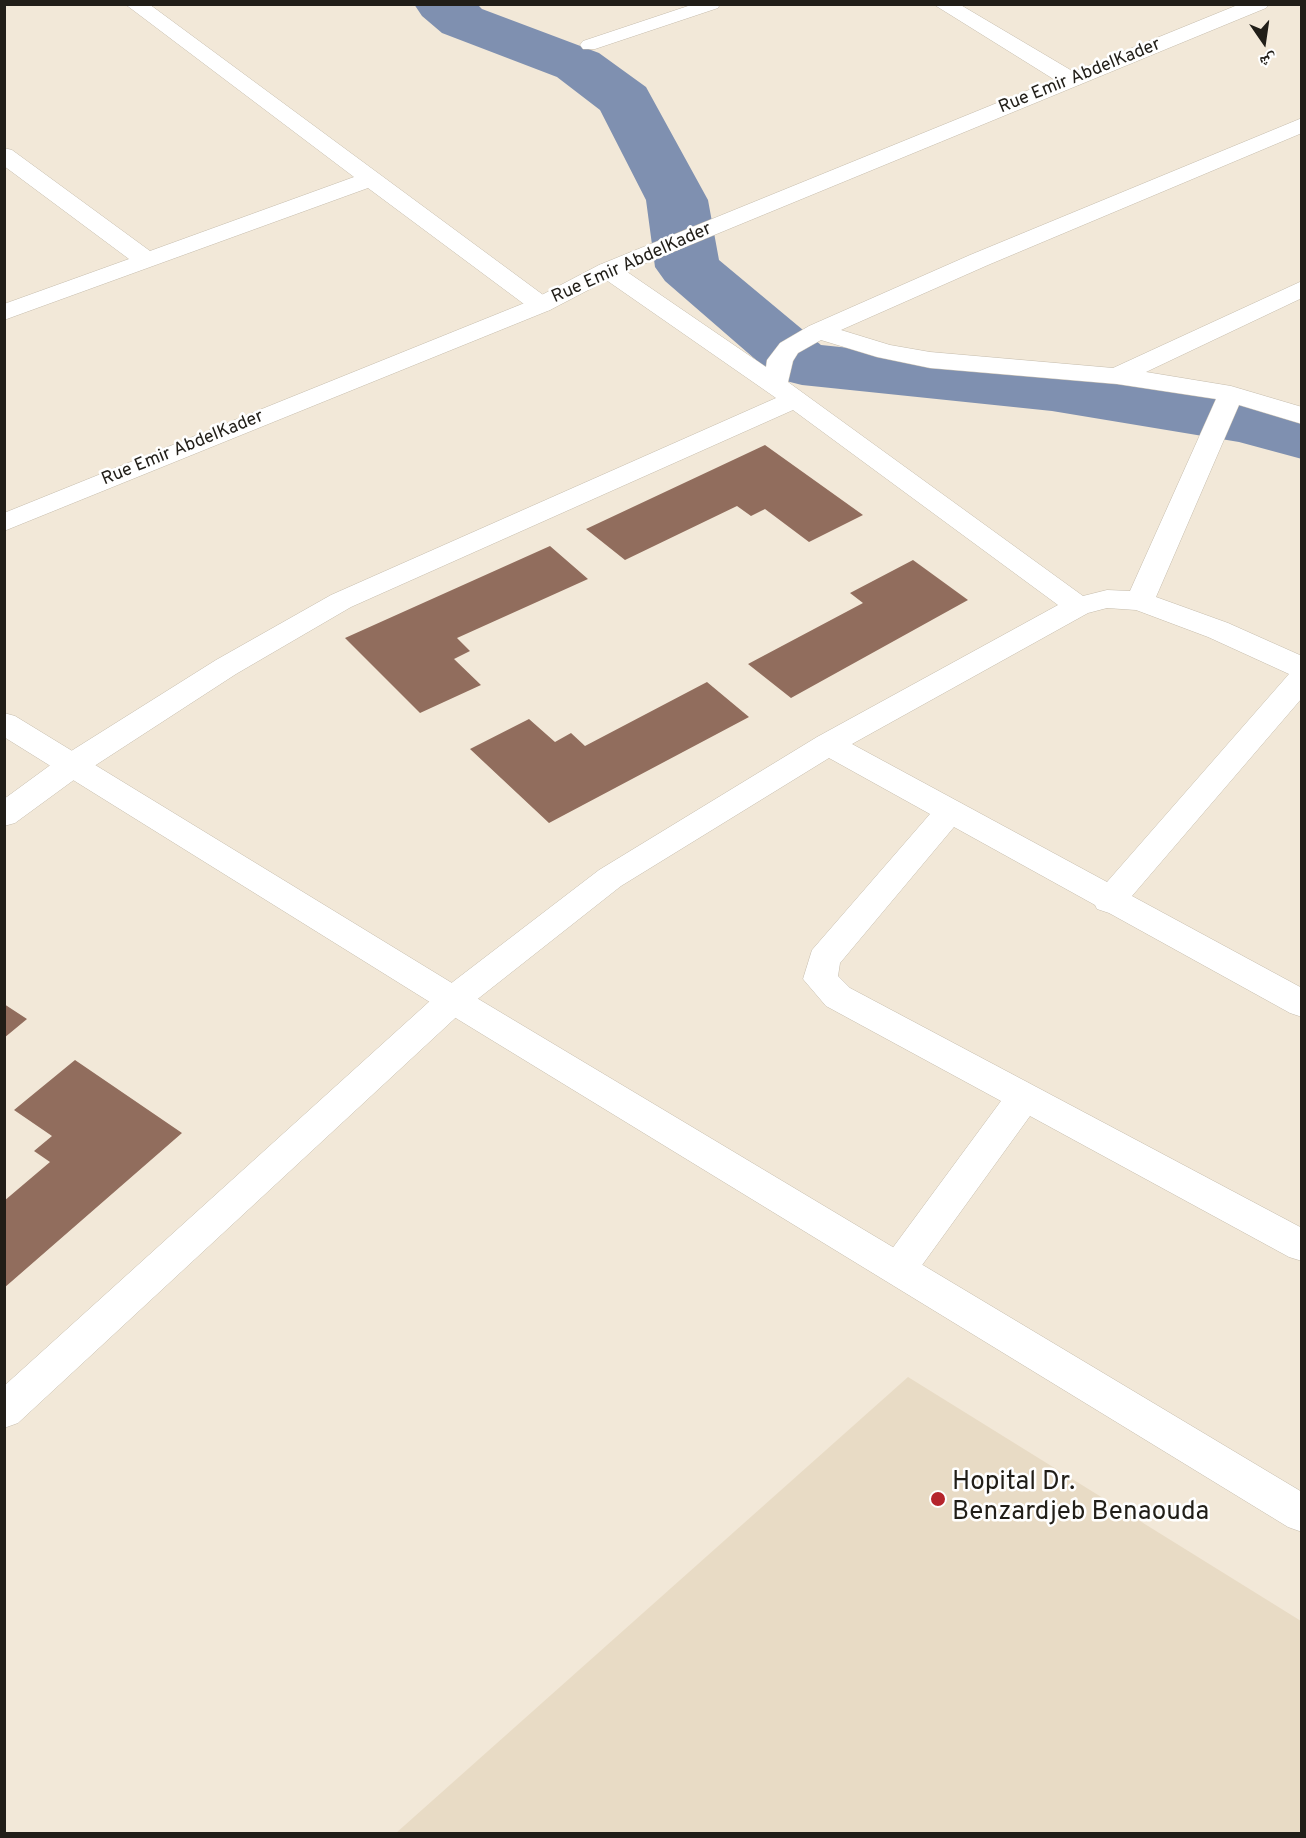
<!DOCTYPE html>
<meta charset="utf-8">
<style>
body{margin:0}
#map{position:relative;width:1306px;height:1838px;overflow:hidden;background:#f2e8d8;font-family:Overpass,"Noto Naskh Arabic",sans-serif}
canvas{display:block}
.frame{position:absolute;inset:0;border:6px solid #211e18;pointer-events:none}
.north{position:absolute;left:1234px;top:12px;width:60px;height:60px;-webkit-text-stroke:4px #fff;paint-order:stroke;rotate:167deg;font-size:16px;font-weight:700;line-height:24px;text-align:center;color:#211e18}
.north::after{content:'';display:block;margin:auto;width:21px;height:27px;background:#211e18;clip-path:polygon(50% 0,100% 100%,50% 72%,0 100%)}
</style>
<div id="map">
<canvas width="1306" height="1838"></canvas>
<div class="frame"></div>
<div class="north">ش</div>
</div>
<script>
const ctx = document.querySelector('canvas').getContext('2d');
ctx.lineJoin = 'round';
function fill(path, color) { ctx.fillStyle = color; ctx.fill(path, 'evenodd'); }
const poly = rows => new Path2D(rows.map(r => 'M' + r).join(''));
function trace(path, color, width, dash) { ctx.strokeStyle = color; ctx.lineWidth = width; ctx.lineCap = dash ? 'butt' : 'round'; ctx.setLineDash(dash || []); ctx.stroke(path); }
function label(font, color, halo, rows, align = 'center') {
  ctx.font = font + ' Overpass,sans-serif'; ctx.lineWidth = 5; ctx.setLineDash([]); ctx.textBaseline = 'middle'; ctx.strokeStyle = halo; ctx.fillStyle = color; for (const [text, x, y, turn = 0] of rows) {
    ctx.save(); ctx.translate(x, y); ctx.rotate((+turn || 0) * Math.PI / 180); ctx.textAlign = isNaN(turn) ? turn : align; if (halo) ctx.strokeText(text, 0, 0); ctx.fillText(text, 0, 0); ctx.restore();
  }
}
fill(poly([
 [908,1377,1301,1621,1301,1833,396,1833]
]), '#e8dbc5');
fill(poly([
 [414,4,477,4,482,9,599,53,646,87,708,200,719,260,821,345,1052,369,1249,401,1302,415,1302,459,1239,442,1052,411,802,385,778,379,665,281,655,267,646,200,600,110,557,77,442,33,422,16,414,4]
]), '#7f90b0');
fill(poly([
 [765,445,863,515,809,542,765,509,751,516,737,506,625,560,586,529],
 [550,546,588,579,457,638,470,651,454,659,481,685,420,713,345,638],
 [913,560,968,600,791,698,748,664,863,603,850,593],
 [707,682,749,717,549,823,470,749,529,719,555,742,571,733,585,746],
 [4,1004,27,1019,4,1038],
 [75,1060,182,1133,4,1288,4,1201,50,1162,34,1151,52,1136,14,1110]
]), '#916d5d');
const lane = poly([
 [694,4,720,4,718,8,595,49,583,49,580,45,583,41,694,4]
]);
const street = poly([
 [125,4,149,4,550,300,553,305,550,310,541,312,532,310,368,188,4,320,4,304,129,259,4,166,4,148,12,150,150,251,354,177,125,4],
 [933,4,959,4,1079,75,1082,80,1079,85,1063,85,933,4],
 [1302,118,1302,133,988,265,841,330,890,345,930,352,1113,368,1302,281,1302,298,1146,372,1231,386,1302,407,1302,424,1239,405,1156,597,1228,623,1302,656,1302,698,1132,896,1302,988,1302,1017,1290,1013,1109,913,1097,909,1095,905,954,827,840,963,838,976,850,988,1302,1228,1302,1261,1289,1257,1030,1116,912,1279,899,1284,886,1279,880,1268,886,1257,1001,1101,826,1006,803,979,812,950,930,814,829,758,621,886,465,1009,18,1423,4,1428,4,1386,441,991,599,870,817,737,1058,605,793,410,351,607,236,674,82,774,15,823,4,826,4,799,60,758,216,660,331,595,776,398,599,275,596,270,599,265,608,263,617,265,766,367,767,360,780,343,809,326,970,255,1302,118],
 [821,340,877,357,930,368,1117,384,1216,399,1130,591,1107,590,1083,596,788,382,793,361,798,353,821,340],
 [1107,608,1136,610,1208,637,1289,674,1107,882,852,744,1088,613,1107,608]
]);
const secondary = poly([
 [1240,4,1269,4,1266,8,617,275,550,310,4,531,4,513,532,300,599,265,1240,4],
 [4,713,15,716,465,991,1302,1492,1302,1532,1288,1527,441,1009,4,737,4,713]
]);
trace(lane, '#c5bcac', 1);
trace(street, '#c5bcac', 1);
trace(secondary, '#c5bcac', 1);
fill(lane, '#fff');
fill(street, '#fff');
fill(secondary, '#fff');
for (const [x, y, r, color] of [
 [938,1499,8,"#b5242c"]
]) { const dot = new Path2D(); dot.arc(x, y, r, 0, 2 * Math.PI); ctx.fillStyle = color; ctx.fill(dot); trace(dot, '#fff', 2); }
label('18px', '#211e18', '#fff', [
 ["Rue Emir AbdelKader",1080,77,-22],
 ["Rue Emir AbdelKader",632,264,-24],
 ["Rue Emir AbdelKader",183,449,-22]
]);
label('26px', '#211e18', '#fff', [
 ["Hopital Dr.",952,1484],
 ["Benzardjeb Benaouda",952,1514]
], 'left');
</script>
